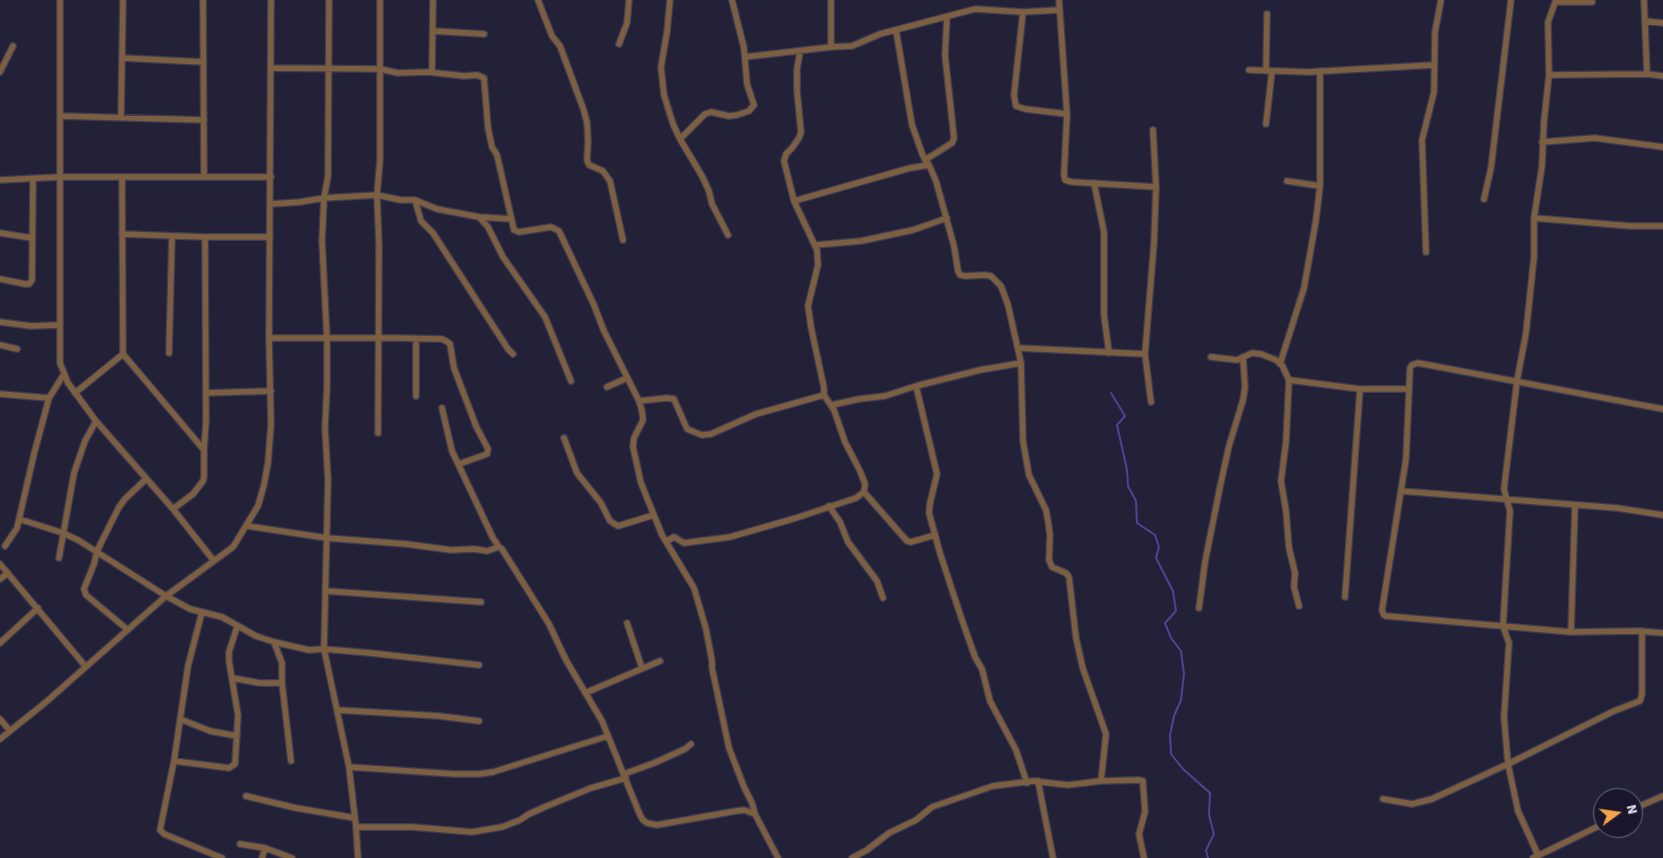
<!DOCTYPE html>
<style>
body{margin:0}
#map{position:relative;width:1663px;height:858px;overflow:hidden;background:#232138;font-family:"Source Sans 3",sans-serif}
canvas{display:block}
.north{position:absolute;left:1593px;top:788px;width:50px;height:50px;box-sizing:border-box;background:#1a172d;border:1px solid #6d6b7f;border-radius:50%;rotate:76deg;font-size:14px;font-weight:700;line-height:20px;text-align:center;color:#eae9f9}
.north::after{content:'';display:block;margin:auto;width:18px;height:22px;background:#f5a346;clip-path:polygon(50% 0,100% 100%,50% 72%,0 100%)}
</style>
<div id="map">
<canvas width="1663" height="858"></canvas>
<div class="north">N</div>
</div>
<script>
const ctx = document.querySelector('canvas').getContext('2d');
ctx.lineJoin = 'round';
const poly = rows => new Path2D(rows.map(r => 'M' + r).join(''));
function trace(path, color, width, dash) { ctx.strokeStyle = color; ctx.lineWidth = width; ctx.lineCap = dash ? 'butt' : 'round'; ctx.setLineDash(dash || []); ctx.stroke(path); }
trace(poly([
 [1111,393,1125,416,1117,425,1127,470,1128,486,1136,501,1137,523,1155,535,1159,547,1156,558,1173,591,1176,611,1165,623,1171,638,1181,651,1184,674,1181,700,1174,716,1170,735,1171,754,1183,769,1210,793,1209,815,1214,834,1206,850,1208,858]
]), '#514394', 2);
const minor = poly([
 [60,0,60,363,68,383,96,421,173,509,214,561],
 [203,0,204,176],
 [329,0,328,176,324,198,322,241,327,339,327,387,325,428,328,480,324,649,349,767,356,827,358,858],
 [538,0,552,36,560,46,583,108,587,122,588,141,587,160,589,165,603,171,610,181,623,240],
 [670,0,667,32,661,67,664,95,673,124,680,139],
 [831,0,831,47,852,46,880,34,975,9,1023,12,1059,10],
 [1059,0,1067,114,1064,175,1065,180,1072,182,1156,187],
 [1644,0,1647,74],
 [1556,2,1592,2],
 [1023,12,1014,95,1016,106,1025,109,1067,114],
 [1645,21,1663,23],
 [896,30,912,125,923,156,929,165,936,181,954,246,958,271,960,275,966,276,984,275,991,276,1001,286,1008,305,1021,363,1023,441,1029,475,1046,510,1048,521,1050,535,1049,560,1052,567,1066,573,1069,577,1076,638,1083,669,1106,734,1101,781],
 [433,31,484,34],
 [619,44,627,23,629,0],
 [745,57,831,47],
 [123,58,203,62],
 [271,68,380,69,398,73,428,72,464,76,477,75,484,78,488,128,492,147,497,155,514,230,519,232,551,227,559,231,594,305,604,331,639,401,642,411,643,420,634,438,633,447,641,483,662,535,694,588,706,629,712,661,712,668,729,748,744,787,752,803,755,814,778,858],
 [1249,70,1308,72,1433,65],
 [1266,71,1267,14],
 [0,72,13,46],
 [432,72,433,0],
 [1549,75,1647,74,1663,76],
 [61,116,204,120],
 [121,117,123,0],
 [1266,124,1272,71],
 [1542,142,1595,138,1663,147],
 [925,160,952,143,954,138,945,55,947,17],
 [0,180,60,177,271,177],
 [1287,181,1320,186],
 [1094,183,1104,232,1104,315,1109,353],
 [1484,199,1491,168,1511,0],
 [415,200,421,221,433,233,508,349,513,354],
 [794,201,784,161,786,154,792,148,799,138,801,132,797,91,797,69,800,52],
 [271,204,300,202,324,198,377,195,401,200,415,200,437,209,479,217,488,227,503,257,545,317,571,381],
 [479,217,511,219],
 [1534,218,1630,226,1663,226],
 [0,233,32,238],
 [122,234,205,237,270,237],
 [728,235,712,204,709,191,702,176,680,139,705,114,711,112,729,116,737,115,749,111,754,105,747,84,744,48,732,0],
 [816,245,861,241,913,230,947,218],
 [1426,252,1422,140,1434,92,1435,32,1441,0],
 [0,279,25,284,29,284,32,280,33,179],
 [0,322,31,326,59,325],
 [269,338,397,338,442,339,446,341,450,344,454,368,476,426,488,449,487,454,459,464],
 [416,339,416,396],
 [0,345,17,349],
 [1018,348,1145,354],
 [169,353,172,236],
 [123,354,204,450],
 [1211,357,1237,360,1252,353,1261,354,1276,360,1282,365,1289,380,1360,389,1409,389],
 [1280,364,1304,288,1316,220,1320,186,1320,71],
 [1289,380,1286,442,1281,481,1286,511,1289,548,1295,573,1294,587,1299,606],
 [916,386,937,474,930,503,929,513,940,553,961,617,975,657,982,669,990,701,1016,750,1027,783],
 [607,387,627,378],
 [75,393,123,354,122,177],
 [206,393,271,391],
 [0,394,49,398],
 [639,401,667,398,674,399,687,429,702,435,711,434,756,414,824,395,824,388,811,327,808,306,818,265,817,250,794,201,910,168,929,165],
 [1151,402,1145,354,1154,243,1156,187,1153,130],
 [832,405,859,399,885,396,916,386,980,370,1021,363],
 [442,408,452,451,493,538,499,547,502,549,549,624,566,660,602,721,640,815,643,820,647,823,657,825,736,811,744,810,755,814],
 [1663,409,1418,363,1412,365,1410,368,1406,459,1382,610,1384,615,1386,616,1571,632,1639,631,1663,633],
 [378,433,379,245,377,195,380,160,380,0],
 [564,438,577,473,601,503,610,521,618,526,654,515],
 [1401,491,1617,508,1663,515],
 [864,492,907,541,911,542,935,535],
 [829,506,840,522,848,542,877,581,883,598],
 [173,509,193,494,203,481,204,476,204,450,206,421,205,237],
 [19,519,63,533,78,540,166,596,190,609,222,617,256,636,274,642,309,650,324,649,370,653,479,665],
 [247,526,327,538,406,544,451,550,474,549,487,551,499,547],
 [667,541,674,537,684,543,730,537,796,518,856,498,864,492,865,484,860,471,845,442,834,410,824,395],
 [5,546,17,528,34,454,49,398,64,374],
 [59,558,74,473,85,441,96,421],
 [0,564,86,667],
 [0,579,8,573],
 [326,591,481,602],
 [1345,597,1360,389],
 [1199,608,1205,562,1220,487,1229,446,1243,400,1245,387,1243,357],
 [202,612,188,666,174,761,160,830,164,834,222,858],
 [627,623,642,668],
 [128,630,86,595,84,589,94,564,97,551,119,507,125,499,146,479],
 [1571,632,1575,505],
 [274,642,282,663,282,683,291,761],
 [0,643,38,608],
 [232,678,260,683,282,683],
 [585,693,660,661],
 [337,710,439,716,479,721],
 [0,719,10,731],
 [180,719,210,731,237,736],
 [0,739,46,702,166,596,233,547,258,506,264,485,268,463,271,424,269,338,271,0],
 [174,761,229,768,235,764,238,715,229,661,229,652,237,627],
 [349,767,454,774,479,774,493,772,608,736],
 [624,774,654,763,685,749,691,744],
 [1038,781,1053,858],
 [246,796,296,808,355,818],
 [1383,799,1412,804,1432,799,1508,764,1614,711,1640,701,1642,694,1642,631],
 [1633,809,1663,796],
 [356,827,412,827,472,832,502,827,520,820,529,814,547,806,591,788,626,778],
 [240,844,265,848,292,858],
 [1538,855,1518,811,1508,764,1504,717,1509,643,1503,626,1510,511,1504,489,1517,381,1526,333,1534,257,1534,218,1542,166,1544,121,1549,75,1548,22,1556,0],
 [262,858,265,848],
 [852,858,867,850,889,833,916,820,932,807,993,786,1033,781,1068,785,1101,781,1138,780,1143,781,1143,783,1145,812,1139,834,1144,858],
 [1533,858,1603,824]
]);
trace(minor, '#3f3d53', 8);
trace(minor, '#7c5e41', 5.5);
</script>
